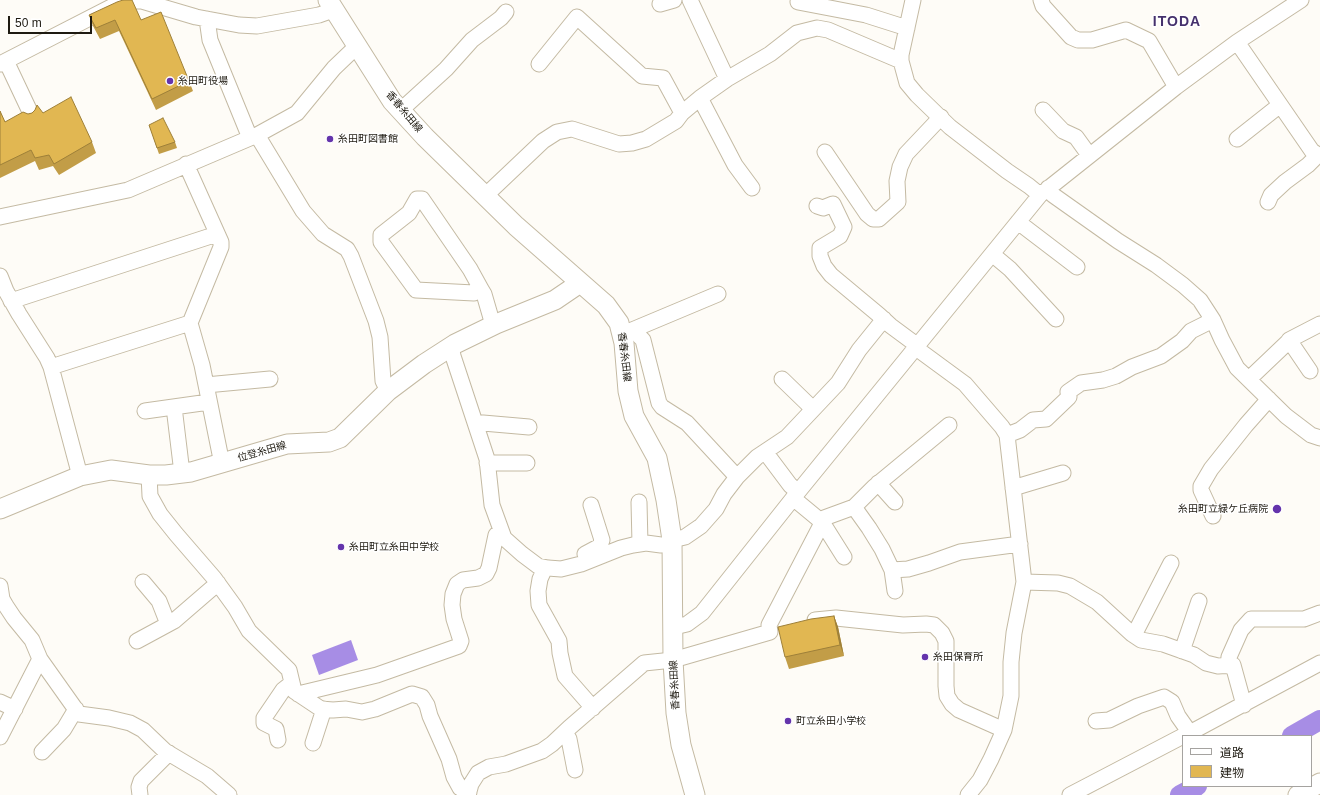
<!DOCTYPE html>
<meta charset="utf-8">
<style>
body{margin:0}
#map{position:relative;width:1320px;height:795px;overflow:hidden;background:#fefcf7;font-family:Arial,"Noto Sans JP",sans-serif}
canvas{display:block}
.legend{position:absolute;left:1182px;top:735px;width:130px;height:52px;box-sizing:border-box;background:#fff;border:1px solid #a5a3a0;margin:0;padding:5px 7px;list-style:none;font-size:12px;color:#1e1a11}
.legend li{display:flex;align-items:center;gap:8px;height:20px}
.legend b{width:20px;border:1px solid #a5a3a0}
.scale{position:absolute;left:8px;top:16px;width:84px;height:18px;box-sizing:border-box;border:2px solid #1e1a11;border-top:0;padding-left:5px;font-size:12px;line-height:14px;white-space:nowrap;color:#1e1a11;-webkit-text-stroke:3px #fff;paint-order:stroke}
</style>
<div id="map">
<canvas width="1320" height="795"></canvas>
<ul class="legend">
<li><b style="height:5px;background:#fff"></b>道路</li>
<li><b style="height:11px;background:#e1b752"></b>建物</li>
</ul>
<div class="scale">50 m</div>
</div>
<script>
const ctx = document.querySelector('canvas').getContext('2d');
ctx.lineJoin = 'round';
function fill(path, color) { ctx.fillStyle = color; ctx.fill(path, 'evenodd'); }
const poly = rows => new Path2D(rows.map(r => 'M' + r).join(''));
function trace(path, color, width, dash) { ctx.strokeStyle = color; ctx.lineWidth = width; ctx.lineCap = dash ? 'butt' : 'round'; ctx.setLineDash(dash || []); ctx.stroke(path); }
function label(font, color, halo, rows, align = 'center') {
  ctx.font = font + ' Arial,"Noto Sans JP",sans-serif'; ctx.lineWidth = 3; ctx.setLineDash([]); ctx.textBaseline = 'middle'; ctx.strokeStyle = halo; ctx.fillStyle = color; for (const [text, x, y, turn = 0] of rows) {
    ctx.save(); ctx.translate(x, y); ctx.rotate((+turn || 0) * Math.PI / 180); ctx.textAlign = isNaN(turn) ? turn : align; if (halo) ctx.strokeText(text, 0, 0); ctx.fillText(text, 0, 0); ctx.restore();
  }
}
fill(poly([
 [351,640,358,660,319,675,312,655]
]), '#a78de5');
trace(poly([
 [1292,736,1320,720],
 [1180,795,1197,786]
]), '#a78de5', 20);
const minor = poly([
 [690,0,727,79],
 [913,0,901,55,901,61,907,83,917,95,950,127,1007,171,1029,186,1040,195],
 [1041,0,1043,6,1071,37,1078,40,1092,40,1126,30,1149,41,1176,87],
 [798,2,866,15,907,28],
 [660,4,674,0],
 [207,19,210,40,250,138],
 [1237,42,1312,151,1320,156],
 [6,61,32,116],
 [0,64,115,5,128,1,142,1,196,17,239,25,257,26,319,15,333,10],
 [539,64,577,17,642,76,663,78,682,113],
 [700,98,735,165,752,188],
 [401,110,446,69,472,40,501,18,506,12],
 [1043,110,1063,131,1076,137,1089,155],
 [257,135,303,211,323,234,347,249,351,256,376,321,380,337,383,381,388,391],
 [1237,139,1280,105],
 [825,152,867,214,873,219,879,219,898,202,897,181,900,167,906,154,941,117],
 [186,164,221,242,221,247,190,323,202,365,222,464],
 [1048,188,1053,195,1118,241,1156,265,1183,285,1200,300,1213,320,1222,340,1237,368,1286,416,1311,435,1320,438],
 [485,196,543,141,557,132,572,129,619,144,632,143,646,139,676,121,682,113,700,98,727,79,770,54,797,33,817,28,828,30,901,61],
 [1268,202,1271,195,1285,182,1308,165,1318,155],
 [817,206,823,208,833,204,844,227,840,236,820,248,820,256,824,266,831,275,879,315,891,326,918,346],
 [0,217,128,190,257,135,297,113,334,68,357,46],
 [1018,222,1077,267],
 [992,254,1010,269,1056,319],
 [0,276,6,291,19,314,47,358,51,367,80,476],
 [481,289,474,293,416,290,381,242,381,235,409,213,417,199,422,199,470,269,481,289,484,294,493,325],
 [11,301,217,234],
 [633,330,643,340,659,403,662,407,687,423,737,477],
 [625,333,718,294],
 [1289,340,1310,371],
 [451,346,453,356,487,459,492,505,504,538,522,554,538,566,548,568,561,569,581,564,621,548,633,545,646,543,661,545,672,544],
 [916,348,965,384,1002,427,1007,435,1024,582,1014,633,1011,662,1011,696,1004,730,991,759,980,780,968,795],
 [51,367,190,323],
 [782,379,813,409],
 [1249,379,1291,339,1320,324],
 [206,385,270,379],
 [174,407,182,473],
 [145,411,209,402],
 [476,424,483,423,529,427],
 [1007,435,1020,430,1033,420,1046,419,1069,397,1068,392,1081,383,1103,380,1116,376,1132,367,1161,356,1182,341,1191,331,1213,320],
 [766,453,790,485,798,492],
 [487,463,527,463],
 [149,475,150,496,160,514,176,534,214,578,235,607,249,631,289,670,294,691,321,709,333,710,346,709,362,712,375,709,412,694,422,697,427,705,430,716,449,759,454,777,460,788,469,792],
 [878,483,895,502],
 [1013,488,1063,473],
 [793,498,822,522,844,557],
 [639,502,640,544],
 [854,507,869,528,882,549,892,570,908,569,929,563,960,552,1020,544],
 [1213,516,1201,490,1201,486,1211,469,1246,425,1269,399],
 [672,540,685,537,701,526,716,509,724,494,737,477,757,457,787,437,838,383,859,350,884,319],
 [585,554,600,546,602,540,591,505],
 [545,568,540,579,538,591,539,605,559,641,560,653,565,676,593,708],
 [892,570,895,591],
 [143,582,159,601,168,624],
 [1024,582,1058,583,1070,586,1097,602,1132,634,1141,640,1163,644,1194,655,1206,663,1218,666,1233,665,1244,705],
 [0,586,2,599,6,606,14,618,32,640,40,659,79,714,109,718,130,723,143,730,165,751,207,776,229,795],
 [815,620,836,618,903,625,926,624,934,625,942,633,946,641,946,686,947,696,952,704,959,710,1004,730],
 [674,627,687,624,702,613,798,492,1040,195,1176,87,1237,42,1301,0],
 [1134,635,1171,563],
 [137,641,174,621,218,583],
 [1182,651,1199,601],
 [1228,666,1229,657,1241,630,1251,619,1304,619,1320,613],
 [298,694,377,675,459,646,461,641,454,619,452,605,453,594,457,584,463,580,478,578,486,574,489,568,496,535,501,530],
 [0,702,15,709],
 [1096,721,1109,720,1138,706,1164,697,1172,702,1178,716,1190,733],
 [565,732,569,739,575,770],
 [1184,736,1320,663],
 [0,737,40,659],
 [278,740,276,729,264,723,264,718,283,690,292,683],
 [313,743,324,709],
 [42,752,64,729,76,709],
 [140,795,139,787,141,781,169,753],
 [468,795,471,784,478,773,489,767,506,764,542,751,552,744,569,728,644,663,673,660,770,632,769,625,820,527,824,518,854,507,874,487,949,425],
 [1070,795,1183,736]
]);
const major = poly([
 [328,0,392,101,425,137,516,226,606,305,619,323,624,343,628,391,634,416,657,458,666,500,672,540,673,660,676,713,681,745,695,795],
 [0,509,80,476,111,470,149,475,166,475,191,472,287,444,329,442,340,438,388,391,424,364,455,344,496,324,555,300,580,283],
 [1298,795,1320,783]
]);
trace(minor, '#c4baa3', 17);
trace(major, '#c4baa3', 21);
trace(minor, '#fff', 15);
trace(major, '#fff', 19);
fill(poly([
 [89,15,141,20,189,81,193,91,156,110,119,31,100,39,93,26],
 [0,111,5,122,28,114,32,113,43,113,92,142,96,153,59,175,53,166,39,170,35,161,0,178],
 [149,125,175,142,177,148,159,154],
 [834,616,838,627,844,656,789,669,785,657]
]), '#c29d47');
fill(poly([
 [834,616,838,627,844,656,840,645]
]), '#9e8039');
const building = poly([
 [123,0,132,0,141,20,161,12,189,81,152,99,115,20,96,28,89,15,117,2,123,0],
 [71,97,92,142,54,164,49,155,35,158,31,150,0,165,0,111,5,122,23,112,28,114,32,113,35,110,37,105,43,113,71,97],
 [163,118,175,142,157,148,149,125,163,118],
 [834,616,840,645,785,657,778,627,811,619,834,616]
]);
fill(building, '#e1b752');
trace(building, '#9e8039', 1);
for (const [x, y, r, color] of [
 [170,81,4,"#6434ac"],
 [330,139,4,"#6434ac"],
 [1277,509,5,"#6434ac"],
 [341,547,4,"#6434ac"],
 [925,657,4,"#6434ac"],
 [788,721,4,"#6434ac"]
]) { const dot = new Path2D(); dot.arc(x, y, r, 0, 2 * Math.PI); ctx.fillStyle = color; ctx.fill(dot); trace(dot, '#fff', 1.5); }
label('10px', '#1e1a11', '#fff', [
 ["糸田町役場",178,81],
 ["糸田町図書館",338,139],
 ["糸田町立緑ケ丘病院",1268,509,"right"],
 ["糸田町立糸田中学校",349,547],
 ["糸田保育所",933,657],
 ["町立糸田小学校",796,721]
], 'left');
label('10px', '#1e1a11', '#fff', [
 ["香春糸田線",404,112,50],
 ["香春糸田線",624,357,83],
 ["位登糸田線",262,452,-16],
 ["香春糸田線",675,685,-93]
]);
ctx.letterSpacing = '1px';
label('bold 14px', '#45316d', '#fff', [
 ["ITODA",1177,22]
]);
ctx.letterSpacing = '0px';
</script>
